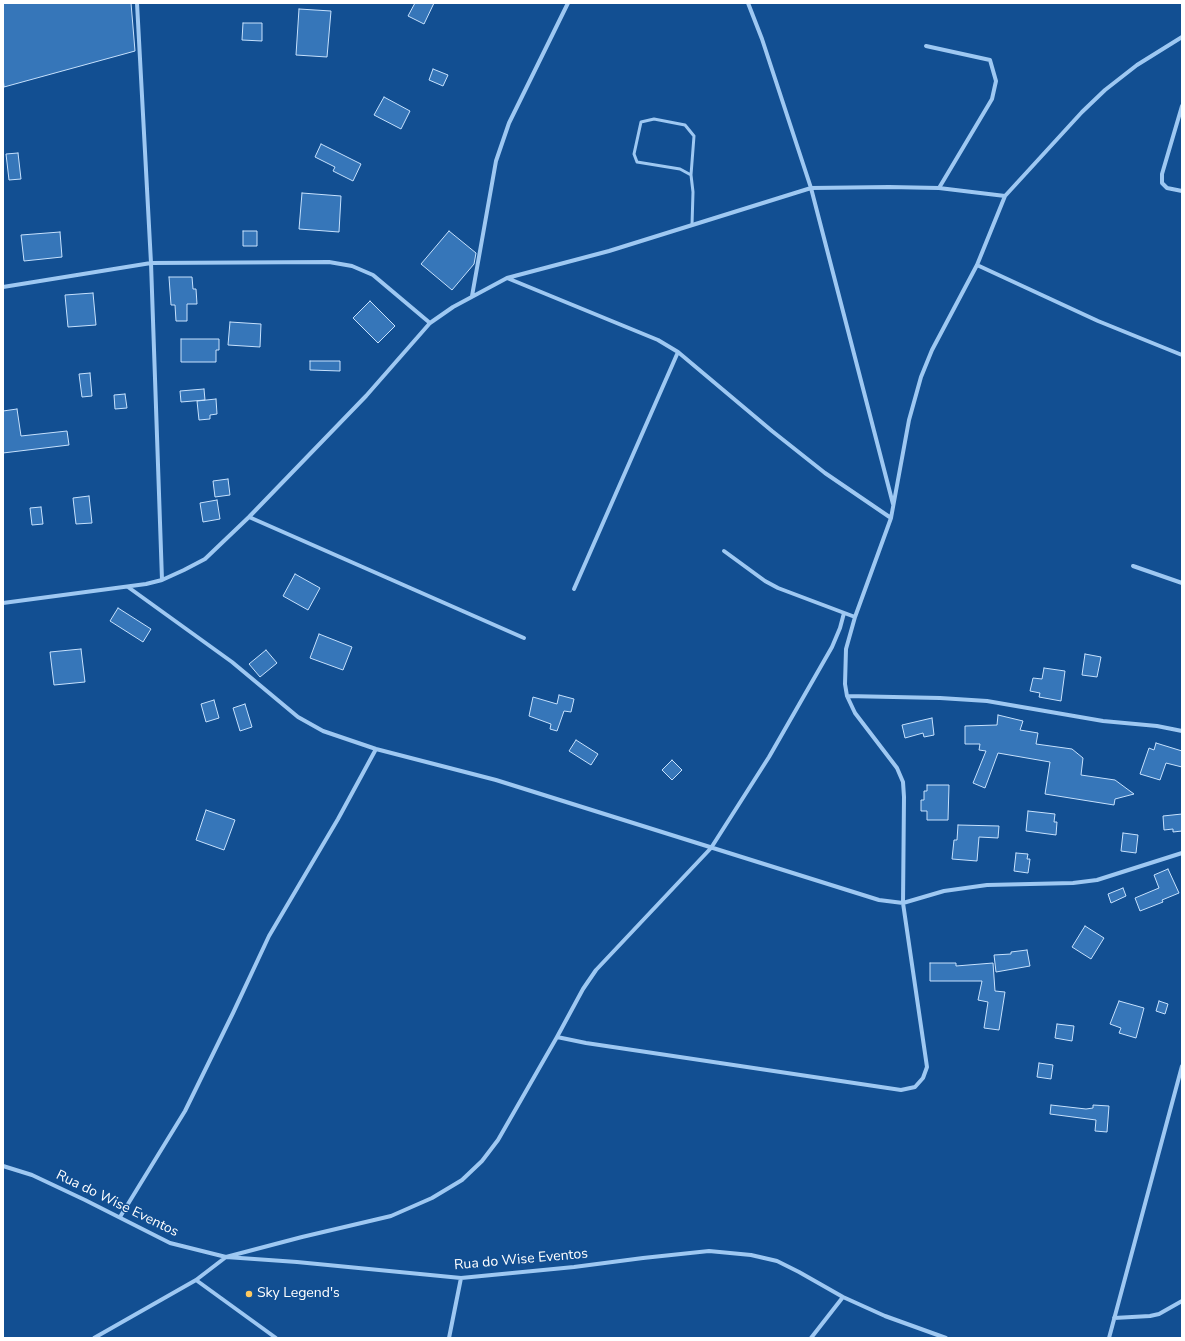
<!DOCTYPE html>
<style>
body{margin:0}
#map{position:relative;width:1185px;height:1341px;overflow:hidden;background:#124f92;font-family:"Nunito Sans",sans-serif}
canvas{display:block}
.frame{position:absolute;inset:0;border:4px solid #fff;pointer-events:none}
</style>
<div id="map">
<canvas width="1185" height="1341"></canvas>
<div class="frame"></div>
</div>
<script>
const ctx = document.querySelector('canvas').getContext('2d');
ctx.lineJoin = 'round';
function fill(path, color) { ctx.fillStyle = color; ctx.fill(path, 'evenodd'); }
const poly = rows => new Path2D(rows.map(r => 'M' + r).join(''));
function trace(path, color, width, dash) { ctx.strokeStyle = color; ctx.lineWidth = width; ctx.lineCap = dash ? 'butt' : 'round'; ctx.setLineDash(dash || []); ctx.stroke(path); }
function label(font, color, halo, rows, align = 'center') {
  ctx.font = font + ' "Nunito Sans",sans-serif'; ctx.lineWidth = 3; ctx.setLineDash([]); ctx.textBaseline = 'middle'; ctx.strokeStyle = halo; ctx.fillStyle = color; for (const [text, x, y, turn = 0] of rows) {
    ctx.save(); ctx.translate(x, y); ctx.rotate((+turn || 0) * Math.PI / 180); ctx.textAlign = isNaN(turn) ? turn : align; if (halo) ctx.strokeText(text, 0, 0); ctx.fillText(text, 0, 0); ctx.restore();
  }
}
const building = poly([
 [3,3,131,3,135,51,4,87,3,77,3,3],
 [415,3,434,3,424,24,408,16,415,3],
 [299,9,331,11,327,57,296,55,299,9],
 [243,23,262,23,262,41,242,40,243,23],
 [433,69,448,75,443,86,429,80,433,69],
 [384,97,410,111,401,129,374,115,384,97],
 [321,144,361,164,353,181,333,171,335,167,315,157,321,144],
 [18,153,21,179,9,180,6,154,18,153],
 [302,193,341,196,339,232,299,229,302,193],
 [243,231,257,231,257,246,243,246,243,231],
 [449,231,476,253,474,264,452,290,421,264,449,231],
 [60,232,62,257,24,261,21,235,60,232],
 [169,277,192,277,193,289,196,289,197,304,187,304,187,321,176,321,175,305,171,305,169,277],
 [93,293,96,325,68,327,65,295,93,293],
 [370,301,395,326,378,343,353,318,370,301],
 [230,322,261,324,260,347,228,345,230,322],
 [181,339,219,339,219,350,216,350,216,362,181,362,181,339],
 [310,361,340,361,340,371,310,370,310,361],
 [90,373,92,396,82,397,79,374,90,373],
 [204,389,205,400,181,402,180,391,204,389],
 [125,394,127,408,115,409,114,395,125,394],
 [216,399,217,414,210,415,210,419,199,420,197,401,216,399],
 [17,409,21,436,67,431,69,445,3,453,3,411,17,409],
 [228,479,230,495,215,497,213,481,228,479],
 [89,496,92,523,76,524,73,498,89,496],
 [217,500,220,519,203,522,200,503,217,500],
 [41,507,43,524,32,525,30,508,41,507],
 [295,574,320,588,308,610,283,596,295,574],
 [118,608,151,629,143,642,110,621,118,608],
 [319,634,352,647,343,670,310,658,319,634],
 [81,649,85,682,54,685,50,652,81,649],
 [266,650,277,663,260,677,249,664,266,650],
 [1085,654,1101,657,1097,677,1082,675,1085,654],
 [1044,668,1065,671,1061,701,1039,697,1040,693,1030,691,1033,678,1042,679,1044,668],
 [559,695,574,699,571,712,564,711,557,731,550,729,551,724,529,716,533,697,557,704,559,695],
 [214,700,219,718,206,722,201,704,214,700],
 [245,704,252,727,240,731,233,708,245,704],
 [998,715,1023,721,1020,730,1038,733,1036,744,1072,749,1083,758,1081,775,1115,780,1134,794,1115,799,1114,805,1045,794,1050,762,998,753,985,788,973,783,986,751,979,750,980,744,965,744,965,726,997,725,998,715],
 [932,718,934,735,924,737,923,733,905,738,902,725,932,718],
 [576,740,598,754,591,765,569,751,576,740],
 [1156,743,1182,751,1182,767,1166,763,1160,780,1140,774,1149,748,1154,750,1156,743],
 [672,760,682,770,672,780,662,770,672,760],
 [927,785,949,785,948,820,927,820,927,811,921,811,921,800,924,800,924,791,927,791,927,785],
 [206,810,235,820,224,850,196,840,206,810],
 [1028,811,1055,814,1054,822,1057,822,1056,835,1026,831,1028,811],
 [1182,814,1182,831,1173,832,1173,829,1164,830,1163,816,1182,814],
 [958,825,999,826,998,838,979,837,977,861,952,859,954,840,957,840,958,825],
 [1123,833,1138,835,1136,853,1121,851,1123,833],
 [1016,853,1028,854,1027,859,1030,859,1028,873,1014,871,1016,853],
 [1168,869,1179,893,1162,900,1163,902,1140,911,1135,898,1159,888,1154,875,1168,869],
 [1123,888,1126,896,1111,903,1108,894,1123,888],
 [1085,926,1104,938,1091,959,1072,947,1085,926],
 [1027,950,1030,966,996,972,994,955,1011,954,1011,952,1027,950],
 [930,963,956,963,956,966,993,963,995,991,1005,992,999,1030,984,1028,988,1002,978,1000,982,981,930,981,930,963],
 [1119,1001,1144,1008,1136,1038,1119,1033,1121,1028,1110,1024,1119,1001],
 [1159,1001,1168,1004,1165,1014,1156,1011,1159,1001],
 [1057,1024,1074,1026,1072,1041,1055,1038,1057,1024],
 [1039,1063,1053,1065,1051,1079,1037,1077,1039,1063],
 [1051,1105,1086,1109,1093,1108,1093,1105,1109,1106,1107,1132,1095,1131,1096,1120,1050,1114,1051,1105]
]);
fill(building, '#3676b9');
trace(building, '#c6e1fd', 1);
trace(poly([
 [691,175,680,169,637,162,634,154,641,122,654,119,685,125,694,136,691,175,693,192,692,225]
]), '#9ec8f2', 3);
trace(poly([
 [137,3,151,263,162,580],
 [748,3,762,39,811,188,893,504],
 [926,46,990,60,996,81,992,99,939,188],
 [1182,106,1162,174,1162,183,1167,188,1182,191],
 [977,265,1098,321,1182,355],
 [507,278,658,340,678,352,772,431,825,473,891,518],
 [3,287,151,263,329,262,352,266,373,275,430,323],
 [472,296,496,161,509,123,568,3],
 [249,517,524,638],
 [724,551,765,581,778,588,855,617],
 [1133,566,1182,583],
 [128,587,232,662,298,717,323,731,376,749,496,780,879,900,903,903,944,891,987,885,1073,883,1097,880,1182,853],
 [574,589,678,352],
 [3,603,146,584,162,580,184,570,205,559,249,517,366,396,430,323,453,307,507,278,609,251,811,188,889,187,939,188,1005,196],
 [847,696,940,698,987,701,1103,721,1157,726,1182,731],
 [557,1037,583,989,596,970,711,848,769,757,832,647,840,628,844,613],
 [3,1166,32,1175,85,1200,170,1243,226,1257,297,1262,461,1278,574,1267,643,1258,709,1251,751,1255,777,1261,799,1272,843,1297,885,1316,946,1338],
 [120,1217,185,1111,233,1013,269,936,338,819,376,749],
 [196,1280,276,1338],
 [1114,1318,1150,1316,1159,1314,1182,1301],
 [94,1338,196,1280,226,1257,302,1237,391,1216,432,1198,462,1180,482,1161,498,1140,557,1037,586,1043,901,1090,915,1087,923,1078,927,1067,903,903,904,797,903,782,897,768,855,713,847,696,845,684,846,649,855,617,891,518,909,420,921,377,932,350,977,265,1005,196,1082,112,1105,90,1137,65,1182,37],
 [449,1338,461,1278],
 [811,1338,843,1297],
 [1109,1338,1182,1066]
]), '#9ec8f2', 4);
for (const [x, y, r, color] of [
 [249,1294,4,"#ffca60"]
]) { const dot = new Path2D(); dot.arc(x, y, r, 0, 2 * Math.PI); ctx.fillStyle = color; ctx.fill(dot); trace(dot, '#124f92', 1.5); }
label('14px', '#fff', '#124f92', [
 ["Rua do Wise Eventos",117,1204,26],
 ["Rua do Wise Eventos",521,1260,-5]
]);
label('14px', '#fff', '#124f92', [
 ["Sky Legend's",257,1294]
], 'left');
</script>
